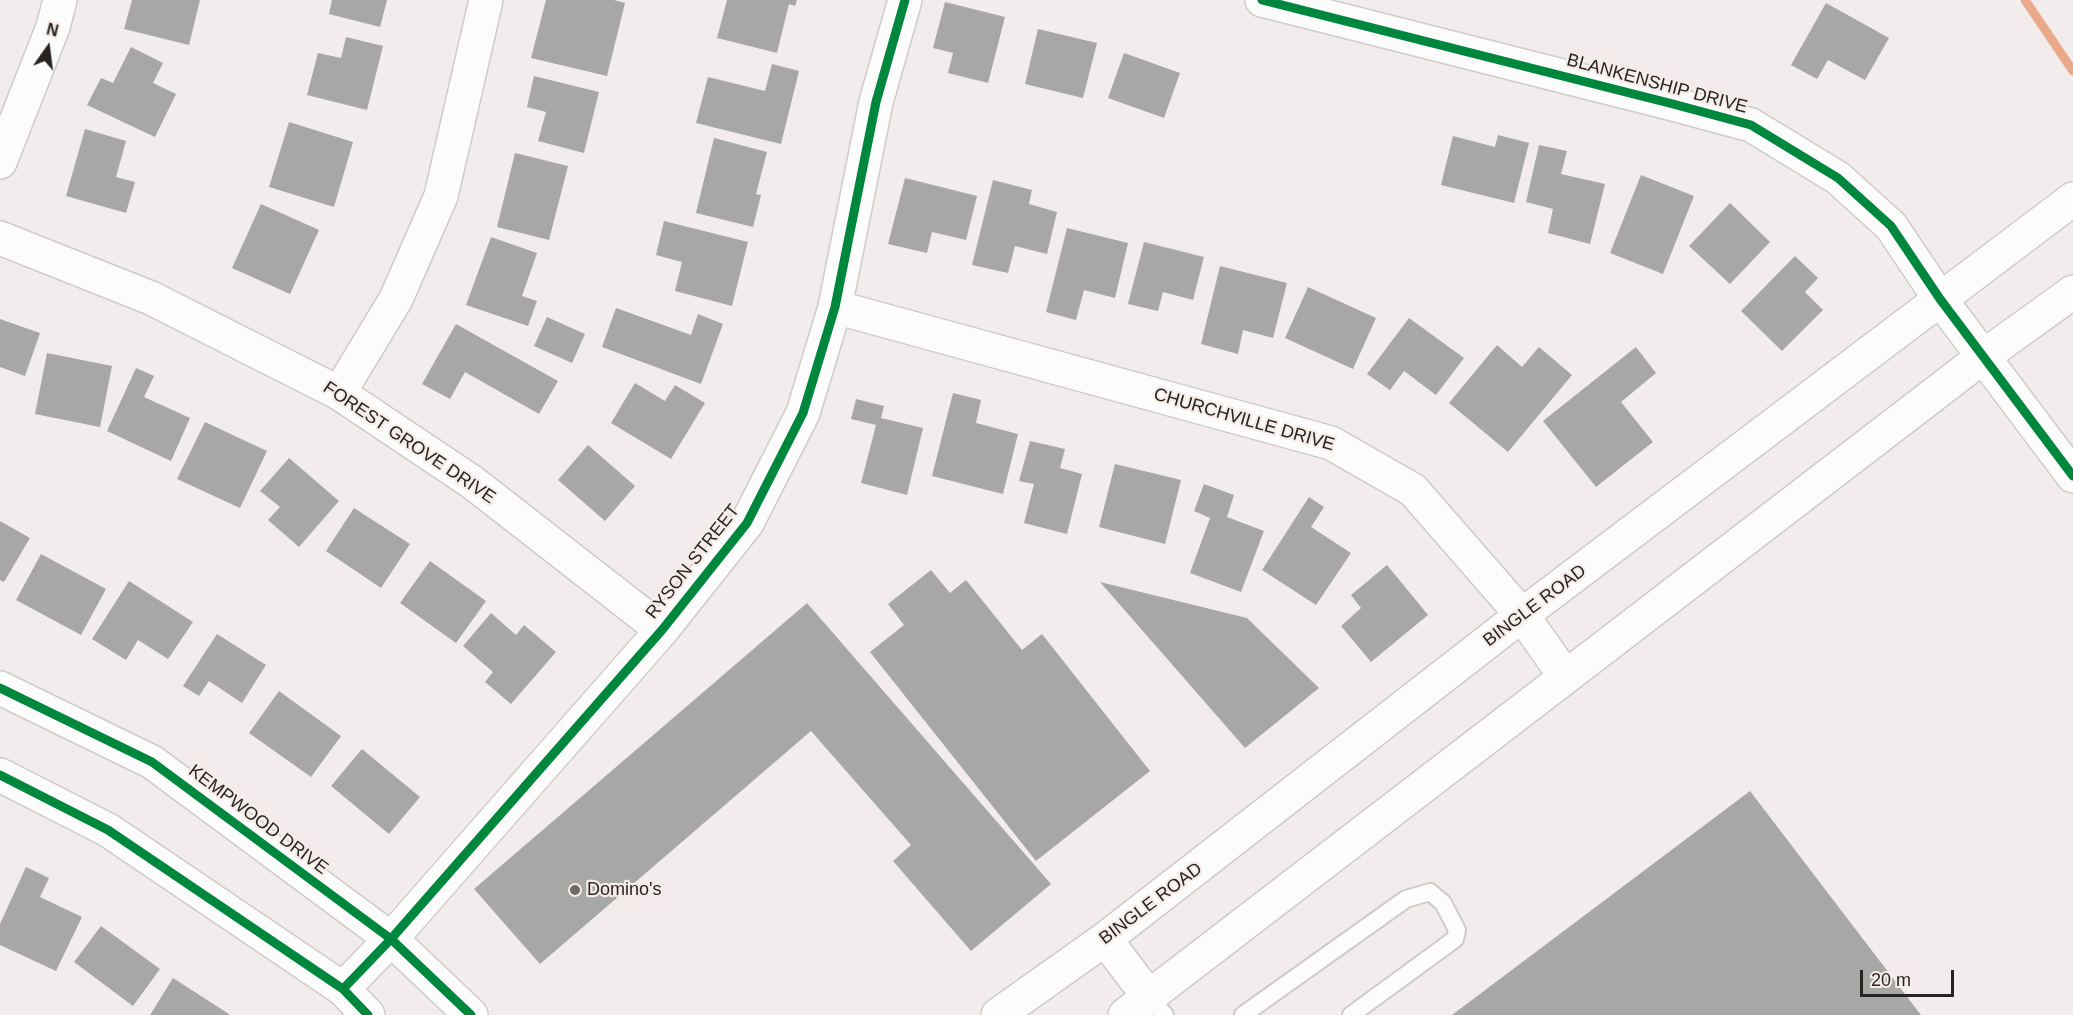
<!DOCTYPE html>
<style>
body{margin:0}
#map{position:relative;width:2073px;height:1015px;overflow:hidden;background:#f2edec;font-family:Arial,sans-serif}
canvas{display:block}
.north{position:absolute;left:18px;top:18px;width:60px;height:60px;-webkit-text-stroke:4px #f6ece8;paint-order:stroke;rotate:14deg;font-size:16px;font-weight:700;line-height:24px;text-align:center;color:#272422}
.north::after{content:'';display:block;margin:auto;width:21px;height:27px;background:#272422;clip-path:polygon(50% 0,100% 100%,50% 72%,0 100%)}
.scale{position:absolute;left:1860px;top:970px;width:94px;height:27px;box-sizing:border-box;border:3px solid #272422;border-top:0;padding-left:8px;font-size:18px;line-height:21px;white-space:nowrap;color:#272422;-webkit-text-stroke:4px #f6ece8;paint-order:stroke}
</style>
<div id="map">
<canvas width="2073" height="1015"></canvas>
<div class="north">N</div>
<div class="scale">20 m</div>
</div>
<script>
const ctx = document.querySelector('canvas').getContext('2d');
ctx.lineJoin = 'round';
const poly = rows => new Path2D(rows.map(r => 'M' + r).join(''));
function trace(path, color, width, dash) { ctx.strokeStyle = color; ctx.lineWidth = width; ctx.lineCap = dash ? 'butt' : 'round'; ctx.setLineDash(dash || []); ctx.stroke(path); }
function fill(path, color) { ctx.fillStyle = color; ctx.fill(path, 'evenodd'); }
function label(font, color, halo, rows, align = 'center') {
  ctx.font = font + ' Arial,sans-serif'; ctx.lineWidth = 4.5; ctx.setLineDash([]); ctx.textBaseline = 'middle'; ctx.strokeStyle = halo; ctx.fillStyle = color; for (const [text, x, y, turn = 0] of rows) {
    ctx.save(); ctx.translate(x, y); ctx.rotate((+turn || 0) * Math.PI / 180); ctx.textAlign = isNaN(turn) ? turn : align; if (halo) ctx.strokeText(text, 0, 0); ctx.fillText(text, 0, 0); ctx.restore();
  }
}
trace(poly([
 [2025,0,2073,71]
]), '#eaa98b', 9);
fill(poly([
 [132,0,200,0,189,45,124,29],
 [332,0,387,0,380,27,329,14],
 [546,0,614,0,625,3,607,76,531,58],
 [727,0,797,0,795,6,789,4,777,53,717,38],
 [945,2,1005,17,988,83,948,73,953,53,933,48],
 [1826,3,1889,38,1865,80,1828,60,1817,79,1791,65],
 [1038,29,1097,43,1083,98,1025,84],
 [346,37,383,46,367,110,307,95,318,53,341,58],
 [131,47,163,63,153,83,176,94,155,137,87,105,101,78,113,83],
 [1124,53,1180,73,1164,118,1108,98],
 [772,64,799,71,781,144,696,123,708,77,765,91],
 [534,76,599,92,584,153,538,141,546,112,527,107],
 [289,122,353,142,334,207,269,187],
 [85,129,126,141,116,177,135,182,126,213,66,196],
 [1498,135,1529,143,1514,203,1441,185,1453,136,1495,147],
 [714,138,767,152,756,194,761,195,753,227,696,213],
 [1539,145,1567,151,1561,174,1605,184,1590,244,1548,233,1553,209,1526,202],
 [515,153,568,166,549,240,497,227],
 [1641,175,1694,196,1663,274,1610,253],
 [905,178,977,196,966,240,932,232,927,253,888,244],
 [993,180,1032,190,1029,204,1057,212,1047,254,1015,246,1008,273,972,265],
 [1730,203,1770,242,1730,284,1689,246],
 [261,204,319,230,290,294,232,268],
 [664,221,748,242,732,306,675,291,682,262,656,255],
 [1067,228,1128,243,1115,298,1084,290,1076,320,1046,312],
 [491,237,537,253,522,296,537,301,528,326,466,305],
 [1144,242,1204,257,1193,300,1163,292,1158,311,1128,304],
 [1795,256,1818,278,1805,292,1823,310,1782,351,1741,311],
 [1220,266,1287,283,1273,338,1243,330,1238,354,1201,344],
 [1308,287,1376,318,1353,369,1285,338],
 [616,308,691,335,698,314,723,324,701,384,602,347],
 [547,317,585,334,572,363,534,346],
 [1409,318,1464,358,1436,395,1404,371,1390,390,1367,374],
 [0,319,40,333,25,376,0,367],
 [456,324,558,381,539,414,465,372,450,399,422,384],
 [1497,345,1522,367,1539,347,1572,375,1508,452,1449,403],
 [1636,347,1656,373,1621,402,1653,442,1596,487,1543,421],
 [47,353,112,366,100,427,35,414],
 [136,368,154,376,144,397,190,418,171,461,107,431],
 [635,383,665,401,675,385,705,403,671,459,611,423],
 [953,393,981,400,976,423,1018,434,1003,494,932,476],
 [856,399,884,406,881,418,923,428,907,495,861,483,876,425,851,419],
 [205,422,267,451,240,508,177,479],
 [1030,441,1065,449,1060,468,1082,474,1067,534,1024,523,1034,484,1019,481],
 [588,445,635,486,605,521,558,480],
 [289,458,339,501,299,547,268,520,280,507,260,491],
 [1115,464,1181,480,1165,544,1099,527],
 [1204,484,1234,495,1227,517,1264,531,1241,592,1190,573,1210,518,1194,511],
 [1309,497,1324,507,1311,527,1351,553,1316,605,1262,570],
 [354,508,410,544,381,588,326,551],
 [0,521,30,538,4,582,0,580],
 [41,554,106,589,81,635,16,600],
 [430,561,486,601,456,643,400,603],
 [1387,565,1428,615,1371,662,1341,626,1361,608,1351,595],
 [931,570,950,593,966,580,1022,650,1042,634,1150,771,1036,861,870,652,904,625,888,604],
 [129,581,193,622,168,659,138,640,126,660,92,639],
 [1100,582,1247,618,1319,688,1245,748],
 [807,603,1051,884,971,951,893,861,911,845,811,731,540,964,474,889],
 [491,613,516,635,524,625,556,652,511,704,485,682,493,672,463,646],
 [217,634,266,665,242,703,209,681,199,696,183,686],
 [279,691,341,736,311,777,249,733],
 [362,749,420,797,389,834,331,786],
 [1750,791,1921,1015,1452,1015],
 [26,867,49,878,40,897,82,917,56,971,0,945,0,924],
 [101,926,160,969,133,1006,74,962],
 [173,978,229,1014,228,1015,150,1015]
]), '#a7a7a6');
const service = poly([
 [1149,997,1165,1015],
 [1243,1015,1406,899,1430,892,1443,903,1457,930,1455,939,1351,1015]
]);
const minor = poly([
 [1262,0,1673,104,1751,125,1838,178,1891,226,1940,299,2073,476],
 [0,162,53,27,60,0],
 [0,238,151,298,339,393,472,482,662,630],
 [835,307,1331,443,1413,490,1522,615,1565,676],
 [339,393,396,299,441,196,486,0],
 [343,989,391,939,662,630,747,523,803,413,835,307,876,102,905,0]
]);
const secondary = poly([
 [0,688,152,762,391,939,471,1015],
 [0,775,108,830,343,989,368,1015]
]);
const primary = poly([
 [1105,939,1149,997],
 [998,1015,1105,939,1522,615,2073,199],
 [1125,1015,1984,356,2073,292]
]);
trace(service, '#cecbc9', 20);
trace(minor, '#cecbc9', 36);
trace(secondary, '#cecbc9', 36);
trace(primary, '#cecbc9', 36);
trace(service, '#fdfcfc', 16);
trace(minor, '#fdfcfc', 33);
trace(secondary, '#fdfcfc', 33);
trace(primary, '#fdfcfc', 33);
trace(poly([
 [1262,0,1673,104,1751,125,1838,178,1891,226,1940,299,2073,476],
 [0,688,152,762,391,939,471,1015],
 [0,775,108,830,343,989,368,1015],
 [343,989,391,939,662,630,747,523,803,413,835,307,876,102,905,0]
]), '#00873e', 9);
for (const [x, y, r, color] of [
 [575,890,6,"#6e6a69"]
]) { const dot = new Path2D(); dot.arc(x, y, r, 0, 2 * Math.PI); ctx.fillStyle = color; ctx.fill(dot); trace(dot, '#f6ece8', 2); }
label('18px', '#272422', '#f6ece8', [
 ["BLANKENSHIP DRIVE",1657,84,15],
 ["CHURCHVILLE DRIVE",1244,420,16],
 ["FOREST GROVE DRIVE",409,443,34],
 ["RYSON STREET",693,562,-52],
 ["BINGLE ROAD",1535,606,-37],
 ["KEMPWOOD DRIVE",258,820,37],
 ["BINGLE ROAD",1151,904,-37]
]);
label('18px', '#272422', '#f6ece8', [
 ["Domino's",587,890]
], 'left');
</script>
